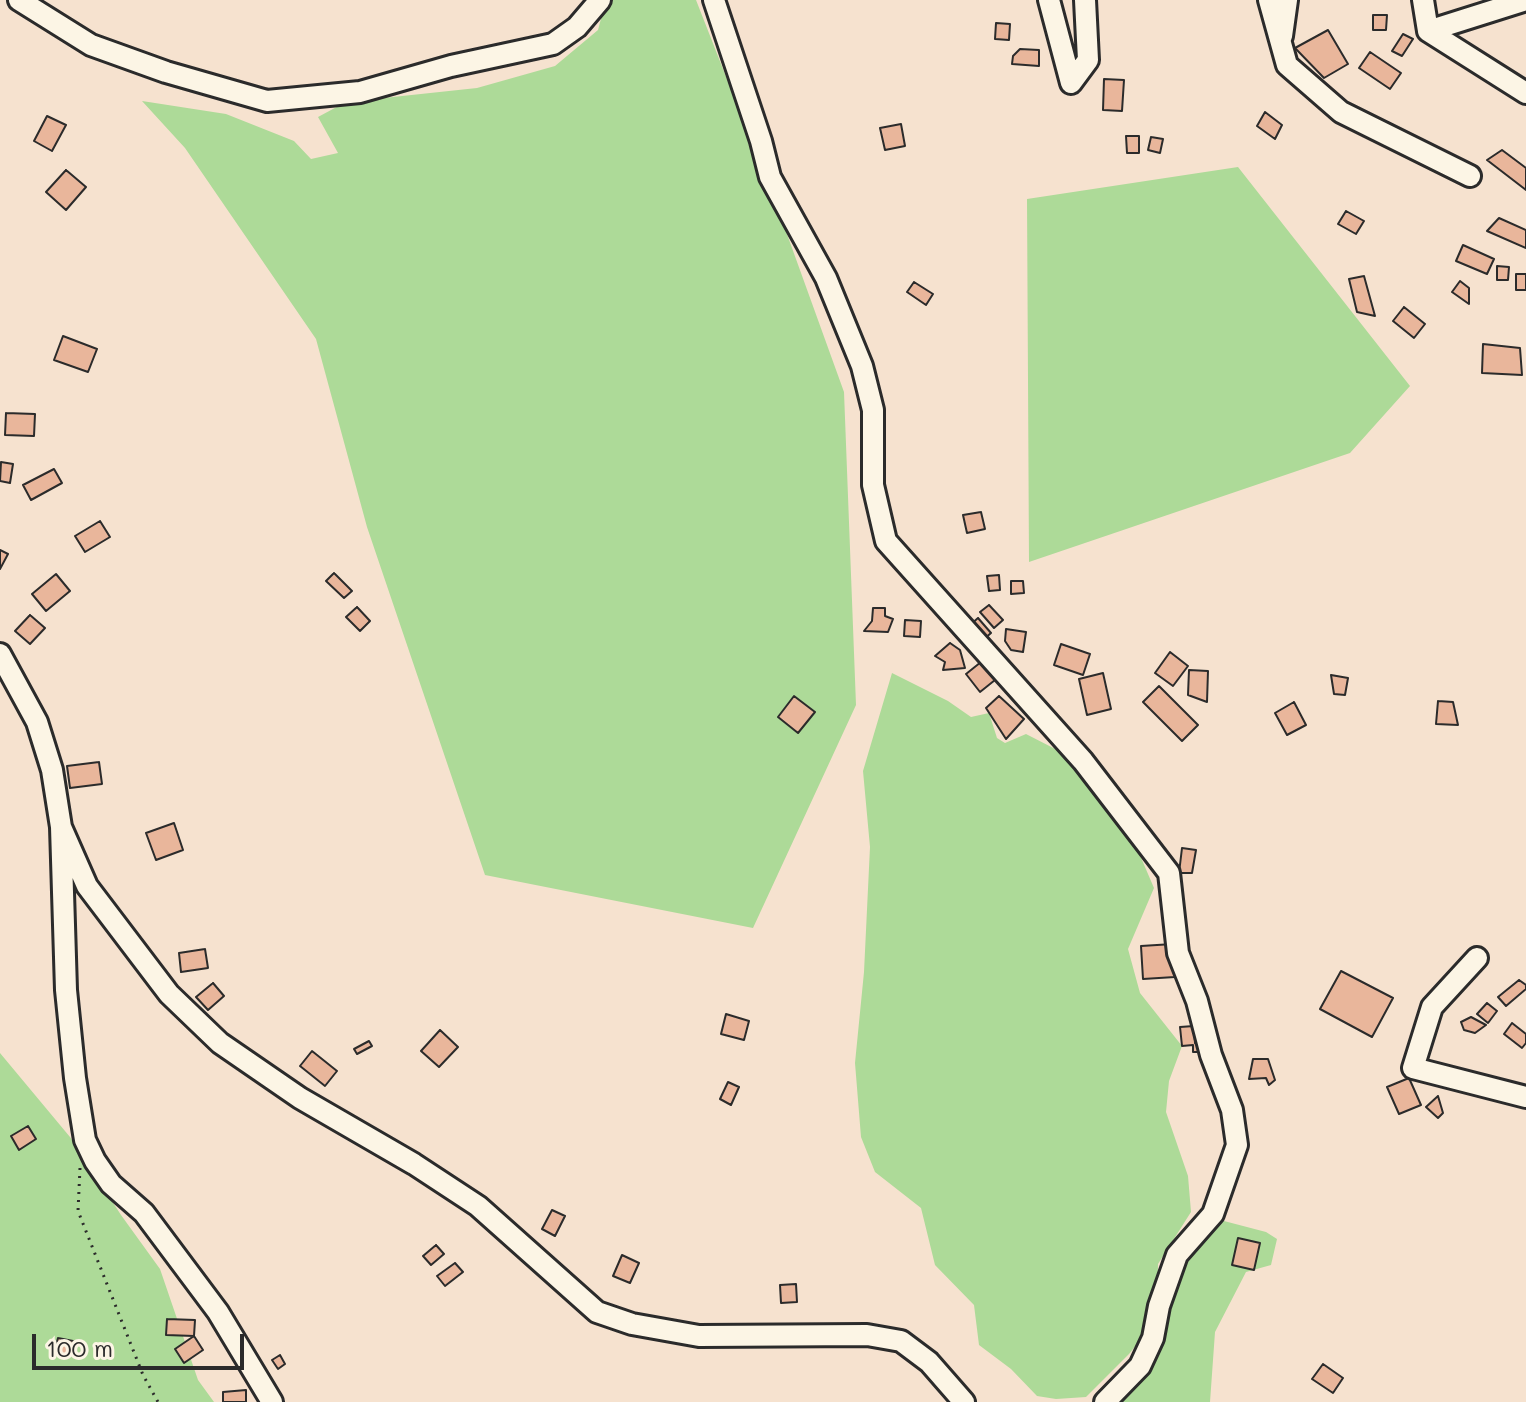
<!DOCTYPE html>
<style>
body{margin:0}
#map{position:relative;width:1526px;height:1402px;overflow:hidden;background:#f6e2cf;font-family:Mali,sans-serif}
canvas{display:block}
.scale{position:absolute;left:32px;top:1334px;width:212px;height:36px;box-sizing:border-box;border:4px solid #2b2b2b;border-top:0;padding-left:10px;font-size:24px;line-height:28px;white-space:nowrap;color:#2b2b2b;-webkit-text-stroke:6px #fcf5e5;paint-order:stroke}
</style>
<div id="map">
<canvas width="1526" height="1402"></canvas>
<div class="scale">100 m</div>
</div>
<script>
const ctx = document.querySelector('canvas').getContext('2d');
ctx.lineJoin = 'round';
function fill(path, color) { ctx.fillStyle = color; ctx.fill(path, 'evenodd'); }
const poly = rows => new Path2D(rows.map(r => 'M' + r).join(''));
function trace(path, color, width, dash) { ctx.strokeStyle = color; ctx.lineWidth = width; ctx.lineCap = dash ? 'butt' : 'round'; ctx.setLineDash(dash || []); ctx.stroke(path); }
fill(poly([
 [606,0,696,0,779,212,844,392,856,705,753,928,485,875,367,527,316,339,185,148,142,101,226,114,294,141,311,159,338,153,318,117,346,102,477,88,555,66,598,30],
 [1238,167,1410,386,1350,453,1029,562,1027,199],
 [892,673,948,701,971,717,989,713,997,738,1005,743,1026,734,1063,753,1095,789,1136,846,1154,888,1128,949,1140,993,1182,1046,1169,1081,1166,1112,1188,1176,1191,1212,1158,1264,1157,1319,1129,1354,1086,1397,1056,1399,1037,1396,1011,1369,979,1345,974,1305,935,1265,921,1208,875,1172,861,1137,855,1063,864,972,870,847,863,771],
 [0,1053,70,1137,121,1215,160,1269,198,1380,214,1402,0,1402],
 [1224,1221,1266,1232,1277,1239,1271,1265,1246,1272,1215,1332,1210,1402,1113,1402,1179,1269,1207,1228]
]), '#adda98');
const building = poly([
 [1373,15,1387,15,1386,30,1373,30,1373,15],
 [996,23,1010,24,1009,40,995,39,996,23],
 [1328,30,1348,64,1324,78,1295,48,1328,30],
 [1403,34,1413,39,1402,56,1392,51,1403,34],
 [1020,49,1039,50,1039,66,1012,64,1013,56,1020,49],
 [1370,52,1401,73,1390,89,1359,68,1370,52],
 [1104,79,1124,80,1122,111,1103,110,1104,79],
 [1265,112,1282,125,1275,139,1257,126,1265,112],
 [47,116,66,125,52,151,34,141,47,116],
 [901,124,905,146,885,150,880,128,901,124],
 [1126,136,1139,136,1139,153,1127,153,1126,136],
 [1151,137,1163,139,1160,153,1148,150,1151,137],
 [1502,150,1526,168,1526,190,1487,160,1502,150],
 [66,170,86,187,66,210,46,192,66,170],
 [1346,211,1364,221,1356,234,1338,224,1346,211],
 [1499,218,1526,230,1526,248,1487,231,1499,218],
 [1463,245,1494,259,1487,274,1456,261,1463,245],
 [1497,266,1509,267,1508,280,1497,280,1497,266],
 [1516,274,1526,274,1526,290,1516,290,1516,274],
 [1364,276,1375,316,1357,312,1349,279,1364,276],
 [1460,281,1469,288,1469,304,1452,292,1460,281],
 [914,282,933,294,926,305,907,292,914,282],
 [1404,307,1425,324,1414,338,1393,321,1404,307],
 [63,336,97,349,88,372,54,360,63,336],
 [1483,344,1520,348,1522,375,1482,373,1483,344],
 [6,413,35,414,34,436,5,435,6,413],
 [1,462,13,464,10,483,0,481,1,462],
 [54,469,62,483,31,500,23,485,54,469],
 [981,512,985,529,967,533,963,515,981,512],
 [100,521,110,537,85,552,75,536,100,521],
 [0,550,8,554,0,569,0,550],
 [334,573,352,591,344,598,326,581,334,573],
 [56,574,70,591,46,611,32,594,56,574],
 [999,575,1000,590,989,591,987,576,999,575],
 [1011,581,1023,581,1024,593,1011,594,1011,581],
 [989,605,1003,620,994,628,980,612,989,605],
 [357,607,370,621,360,631,346,617,357,607],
 [873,608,885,608,885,616,893,619,888,632,864,631,872,621,873,608],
 [30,615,45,628,30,644,15,631,30,615],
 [978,618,991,633,983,640,969,626,978,618],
 [905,620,921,621,920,637,904,636,905,620],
 [1006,629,1026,632,1023,652,1011,650,1005,641,1006,629],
 [950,643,960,650,965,668,943,670,945,662,935,656,950,643],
 [1061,644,1090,654,1083,675,1054,665,1061,644],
 [1170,652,1188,666,1173,686,1155,673,1170,652],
 [981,662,995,680,980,692,966,674,981,662],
 [1189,670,1208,671,1207,702,1188,695,1189,670],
 [1103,673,1111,709,1087,715,1079,679,1103,673],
 [1331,675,1348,678,1345,695,1334,694,1331,675],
 [1159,686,1198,725,1182,741,1143,702,1159,686],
 [794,696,815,712,798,733,778,717,794,696],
 [999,696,1024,719,1006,739,986,708,999,696],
 [1438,701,1453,702,1458,725,1436,724,1438,701],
 [1294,702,1306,725,1287,735,1275,713,1294,702],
 [99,762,102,784,70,788,67,766,99,762],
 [174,823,183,850,156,860,146,833,174,823],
 [1182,848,1196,850,1192,873,1179,873,1182,848],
 [1173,944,1175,977,1143,979,1141,946,1173,944],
 [205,949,208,968,181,972,179,953,205,949],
 [1341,971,1393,998,1372,1037,1320,1009,1341,971],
 [1519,980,1526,985,1526,989,1506,1006,1498,997,1519,980],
 [213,983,224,996,208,1010,196,997,213,983],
 [1487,1003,1497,1011,1488,1023,1477,1014,1487,1003],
 [726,1014,749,1021,744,1040,721,1034,726,1014],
 [1471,1017,1486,1025,1475,1033,1464,1030,1461,1022,1471,1017],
 [1512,1023,1526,1034,1526,1043,1522,1048,1504,1034,1512,1023],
 [1194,1026,1195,1043,1200,1047,1198,1052,1193,1052,1193,1045,1182,1046,1180,1027,1194,1026],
 [440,1030,458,1047,439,1067,421,1051,440,1030],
 [369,1041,372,1046,357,1054,354,1049,369,1041],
 [312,1051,337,1071,325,1086,300,1066,312,1051],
 [1253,1059,1268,1059,1275,1080,1269,1085,1266,1078,1249,1079,1253,1059],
 [1409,1078,1421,1105,1399,1114,1387,1087,1409,1078],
 [728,1082,739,1087,731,1105,720,1099,728,1082],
 [1438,1096,1443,1113,1438,1118,1426,1107,1438,1096],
 [28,1126,36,1139,19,1150,11,1136,28,1126],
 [552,1210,565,1216,555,1236,542,1229,552,1210],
 [1238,1238,1260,1243,1254,1270,1232,1265,1238,1238],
 [436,1245,444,1254,431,1265,423,1256,436,1245],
 [622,1255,639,1263,630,1283,613,1276,622,1255],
 [455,1263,463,1272,445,1286,437,1276,455,1263],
 [796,1284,797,1302,781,1303,780,1285,796,1284],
 [167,1319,195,1320,194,1336,166,1335,167,1319],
 [194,1336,203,1350,184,1363,175,1349,194,1336],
 [58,1338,73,1341,69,1357,54,1353,58,1338],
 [280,1355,285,1364,278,1369,272,1360,280,1355],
 [1323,1364,1343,1378,1333,1393,1312,1379,1323,1364],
 [246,1390,246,1402,223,1402,223,1392,246,1390]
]);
fill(building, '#e9b69b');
trace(building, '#2b2b2b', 2);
const minor = poly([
 [19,0,91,45,166,72,267,101,360,92,451,66,553,44,577,27,600,0],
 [714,0,761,141,770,177,826,278,862,366,873,410,873,485,886,541,1083,761,1169,873,1178,953,1197,1001,1211,1055,1232,1110,1237,1145,1213,1214,1177,1255,1159,1306,1153,1338,1140,1366,1105,1402],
 [1049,0,1071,83,1088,60,1085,0],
 [1269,0,1287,65,1341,112,1470,176],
 [1423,0,1428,31,1526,93],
 [1428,31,1526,0],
 [1282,36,1287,0],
 [0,654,37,722,52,770,61,827,66,990,75,1078,85,1140,95,1161,111,1184,144,1213,218,1312,272,1402],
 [61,827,87,886,169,994,220,1043,300,1098,414,1164,478,1206,597,1312,632,1324,699,1336,867,1335,901,1341,929,1362,964,1402],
 [1477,958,1432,1007,1413,1068,1526,1097]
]);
trace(minor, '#2b2b2b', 26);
trace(poly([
 [80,1168,78,1211,143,1375,158,1402]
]), '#2b2b2b', 3, [2, 6]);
trace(minor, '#fcf5e5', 20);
</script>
